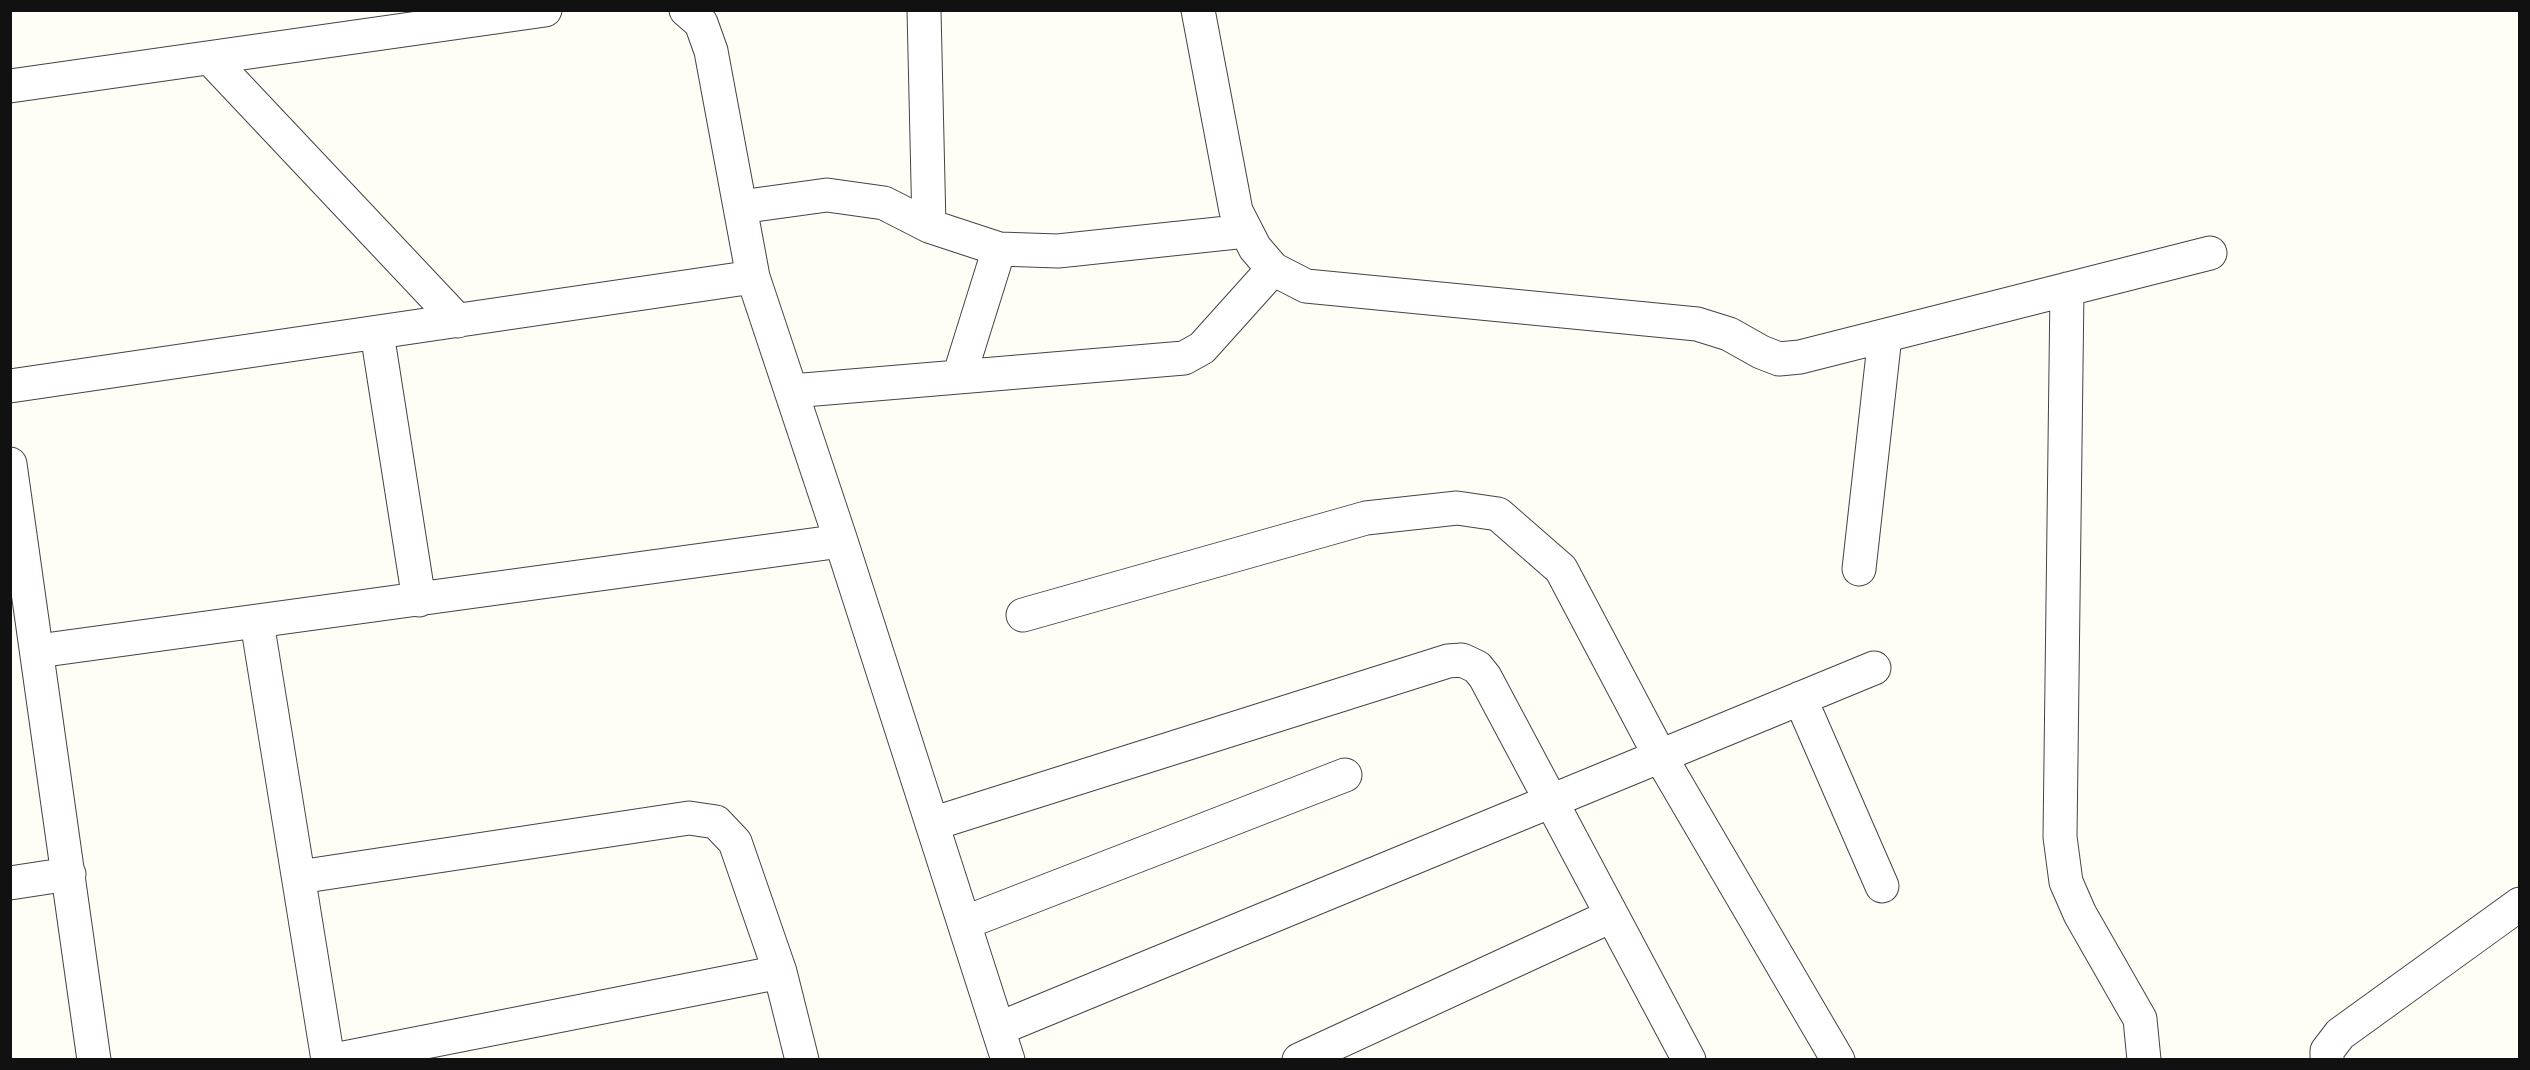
<!DOCTYPE html>
<style>
body{margin:0}
#map{position:relative;width:2530px;height:1070px;overflow:hidden;background:#fffdf5;font-family:"Zilla Slab",serif}
canvas{display:block}
.frame{position:absolute;inset:0;border:12px solid #111;pointer-events:none}
</style>
<div id="map">
<canvas width="2530" height="1070"></canvas>
<div class="frame"></div>
</div>
<script>
const ctx = document.querySelector('canvas').getContext('2d');
ctx.lineJoin = 'round';
const poly = rows => new Path2D(rows.map(r => 'M' + r).join(''));
function trace(path, color, width, dash) { ctx.strokeStyle = color; ctx.lineWidth = width; ctx.lineCap = dash ? 'butt' : 'round'; ctx.setLineDash(dash || []); ctx.stroke(path); }
const minor = poly([
 [686,10,701,23,711,51,753,277],
 [924,10,929,226],
 [1198,10,1236,211,1255,248,1273,269,1306,286,1697,324,1729,334,1761,352,1779,359,1800,357,2210,253],
 [210,58,458,321],
 [10,86,545,10],
 [740,207,827,195,884,203,929,226,999,249,1058,251,1246,231],
 [2067,289,2060,837,2066,882,2080,914,2140,1019,2144,1060],
 [377,333,419,600],
 [959,377,999,249],
 [10,386,753,277,841,541],
 [792,391,1184,358,1202,348,1273,269],
 [10,464,94,1060],
 [1859,569,1885,336],
 [1023,615,1366,518,1457,508,1498,514,1561,569,1660,756,1838,1060],
 [257,622,328,1060],
 [38,651,841,541,1008,1060],
 [1800,698,1882,886],
 [932,824,1448,661,1462,660,1477,667,1485,677,1689,1060],
 [299,877,689,818,716,822,735,842,780,972,802,1060],
 [10,883,69,874],
 [964,923,1345,775],
 [998,1029,1874,668],
 [334,1060,780,972],
 [1299,1060,1611,916],
 [2327,1060,2327,1051,2340,1034,2520,904]
]);
trace(minor, '#444', 35);
trace(minor, '#fff', 33);
</script>
